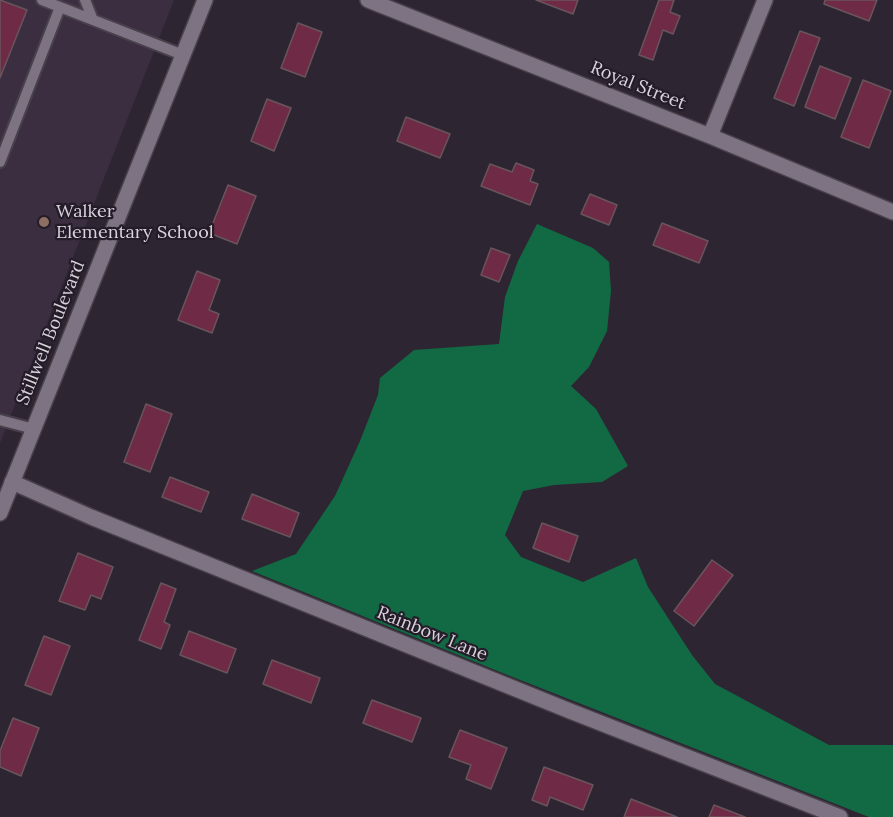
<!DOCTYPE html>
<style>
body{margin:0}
canvas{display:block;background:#2e2532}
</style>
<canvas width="893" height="817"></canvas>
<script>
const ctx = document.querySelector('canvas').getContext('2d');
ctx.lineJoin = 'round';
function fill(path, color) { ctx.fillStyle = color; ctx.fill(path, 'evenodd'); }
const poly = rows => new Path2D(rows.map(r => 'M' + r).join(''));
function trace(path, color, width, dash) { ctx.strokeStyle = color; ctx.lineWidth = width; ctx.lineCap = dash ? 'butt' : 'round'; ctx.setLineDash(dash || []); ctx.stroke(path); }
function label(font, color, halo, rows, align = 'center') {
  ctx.font = font + ' Lora,serif'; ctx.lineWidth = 4.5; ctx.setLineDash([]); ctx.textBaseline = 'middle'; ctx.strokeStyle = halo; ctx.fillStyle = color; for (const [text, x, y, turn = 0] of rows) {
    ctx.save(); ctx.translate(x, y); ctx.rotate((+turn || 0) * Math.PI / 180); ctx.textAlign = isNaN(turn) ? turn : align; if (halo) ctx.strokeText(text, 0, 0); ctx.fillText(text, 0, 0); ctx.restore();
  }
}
fill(poly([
 [0,0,174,0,0,443]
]), '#3a2e40');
fill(poly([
 [537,224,593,248,609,262,611,291,607,331,589,367,571,386,596,409,628,466,602,482,554,485,523,491,505,535,521,557,583,582,636,558,648,587,692,655,715,684,829,745,893,745,893,817,869,817,505,674,252,571,296,554,335,496,360,441,378,395,380,378,414,350,499,344,505,297,518,261]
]), '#116a43');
const building = poly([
 [0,0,27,10,0,78,0,0],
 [536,0,578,0,573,14,536,0],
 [659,0,674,0,670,12,680,16,673,34,663,30,653,60,639,55,659,0],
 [825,0,877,0,869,21,824,4,825,0],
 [298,23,322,32,305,77,281,68,298,23],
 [800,31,820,38,794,106,774,98,800,31],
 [820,66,851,78,835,119,805,107,820,66],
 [863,80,891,91,869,148,841,137,863,80],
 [267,99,291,108,274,151,251,141,267,99],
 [406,117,450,134,440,158,397,141,406,117],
 [516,163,534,170,530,181,538,184,530,205,481,186,490,164,512,172,516,163],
 [228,185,256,196,237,244,209,233,228,185],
 [590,194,617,205,609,225,581,214,590,194],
 [662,223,708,241,699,263,653,245,662,223],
 [491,248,510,255,499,282,481,275,491,248],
 [197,271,220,280,209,310,219,314,212,333,178,320,197,271],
 [146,404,172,414,150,472,124,462,146,404],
 [170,477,209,492,201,512,162,497,170,477],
 [252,494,299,513,290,537,242,519,252,494],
 [542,523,578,536,569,562,533,548,542,523],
 [78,553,113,567,101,599,91,595,85,610,59,601,78,553],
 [712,560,733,575,694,626,674,611,712,560],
 [161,583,176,589,164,622,170,625,161,649,139,640,161,583],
 [189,631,236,649,227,673,180,655,189,631],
 [44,636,70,646,51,695,25,685,44,636],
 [272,660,320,678,311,703,263,684,272,660],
 [372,700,421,718,412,742,363,723,372,700],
 [13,718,39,728,21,776,0,767,0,751,13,718],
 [460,730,507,748,491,789,466,779,471,765,449,757,460,730],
 [544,767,593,785,583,810,550,797,547,806,532,800,544,767],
 [631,799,677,817,624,817,631,799],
 [714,805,745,817,709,817,714,805]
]);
fill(building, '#6f2a46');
trace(building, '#68555b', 1.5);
const lane = poly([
 [42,0,183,55],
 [85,0,93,20],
 [0,162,60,7],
 [0,420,34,429]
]);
const street = poly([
 [368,0,710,136,893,212],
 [710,136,765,0],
 [12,482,91,517,570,711,840,817]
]);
const secondary = poly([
 [0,513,205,0]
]);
trace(lane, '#48414b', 14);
trace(street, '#48414b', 18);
trace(secondary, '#48414b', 18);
trace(lane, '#7d7382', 10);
trace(street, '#7d7382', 15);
trace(secondary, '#7d7382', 15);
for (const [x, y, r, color] of [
 [44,222,6,"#8d6e63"]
]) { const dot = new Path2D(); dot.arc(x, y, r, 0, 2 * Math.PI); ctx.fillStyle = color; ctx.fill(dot); trace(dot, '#241c28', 2); }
label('18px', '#d8d2db', '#241c28', [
 ["Royal Street",638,86,22],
 ["Stillwell Boulevard",51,333,-68],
 ["Rainbow Lane",432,634,22]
]);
label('18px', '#d8d2db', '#241c28', [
 ["Walker",56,212],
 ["Elementary School",56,233]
], 'left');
</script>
